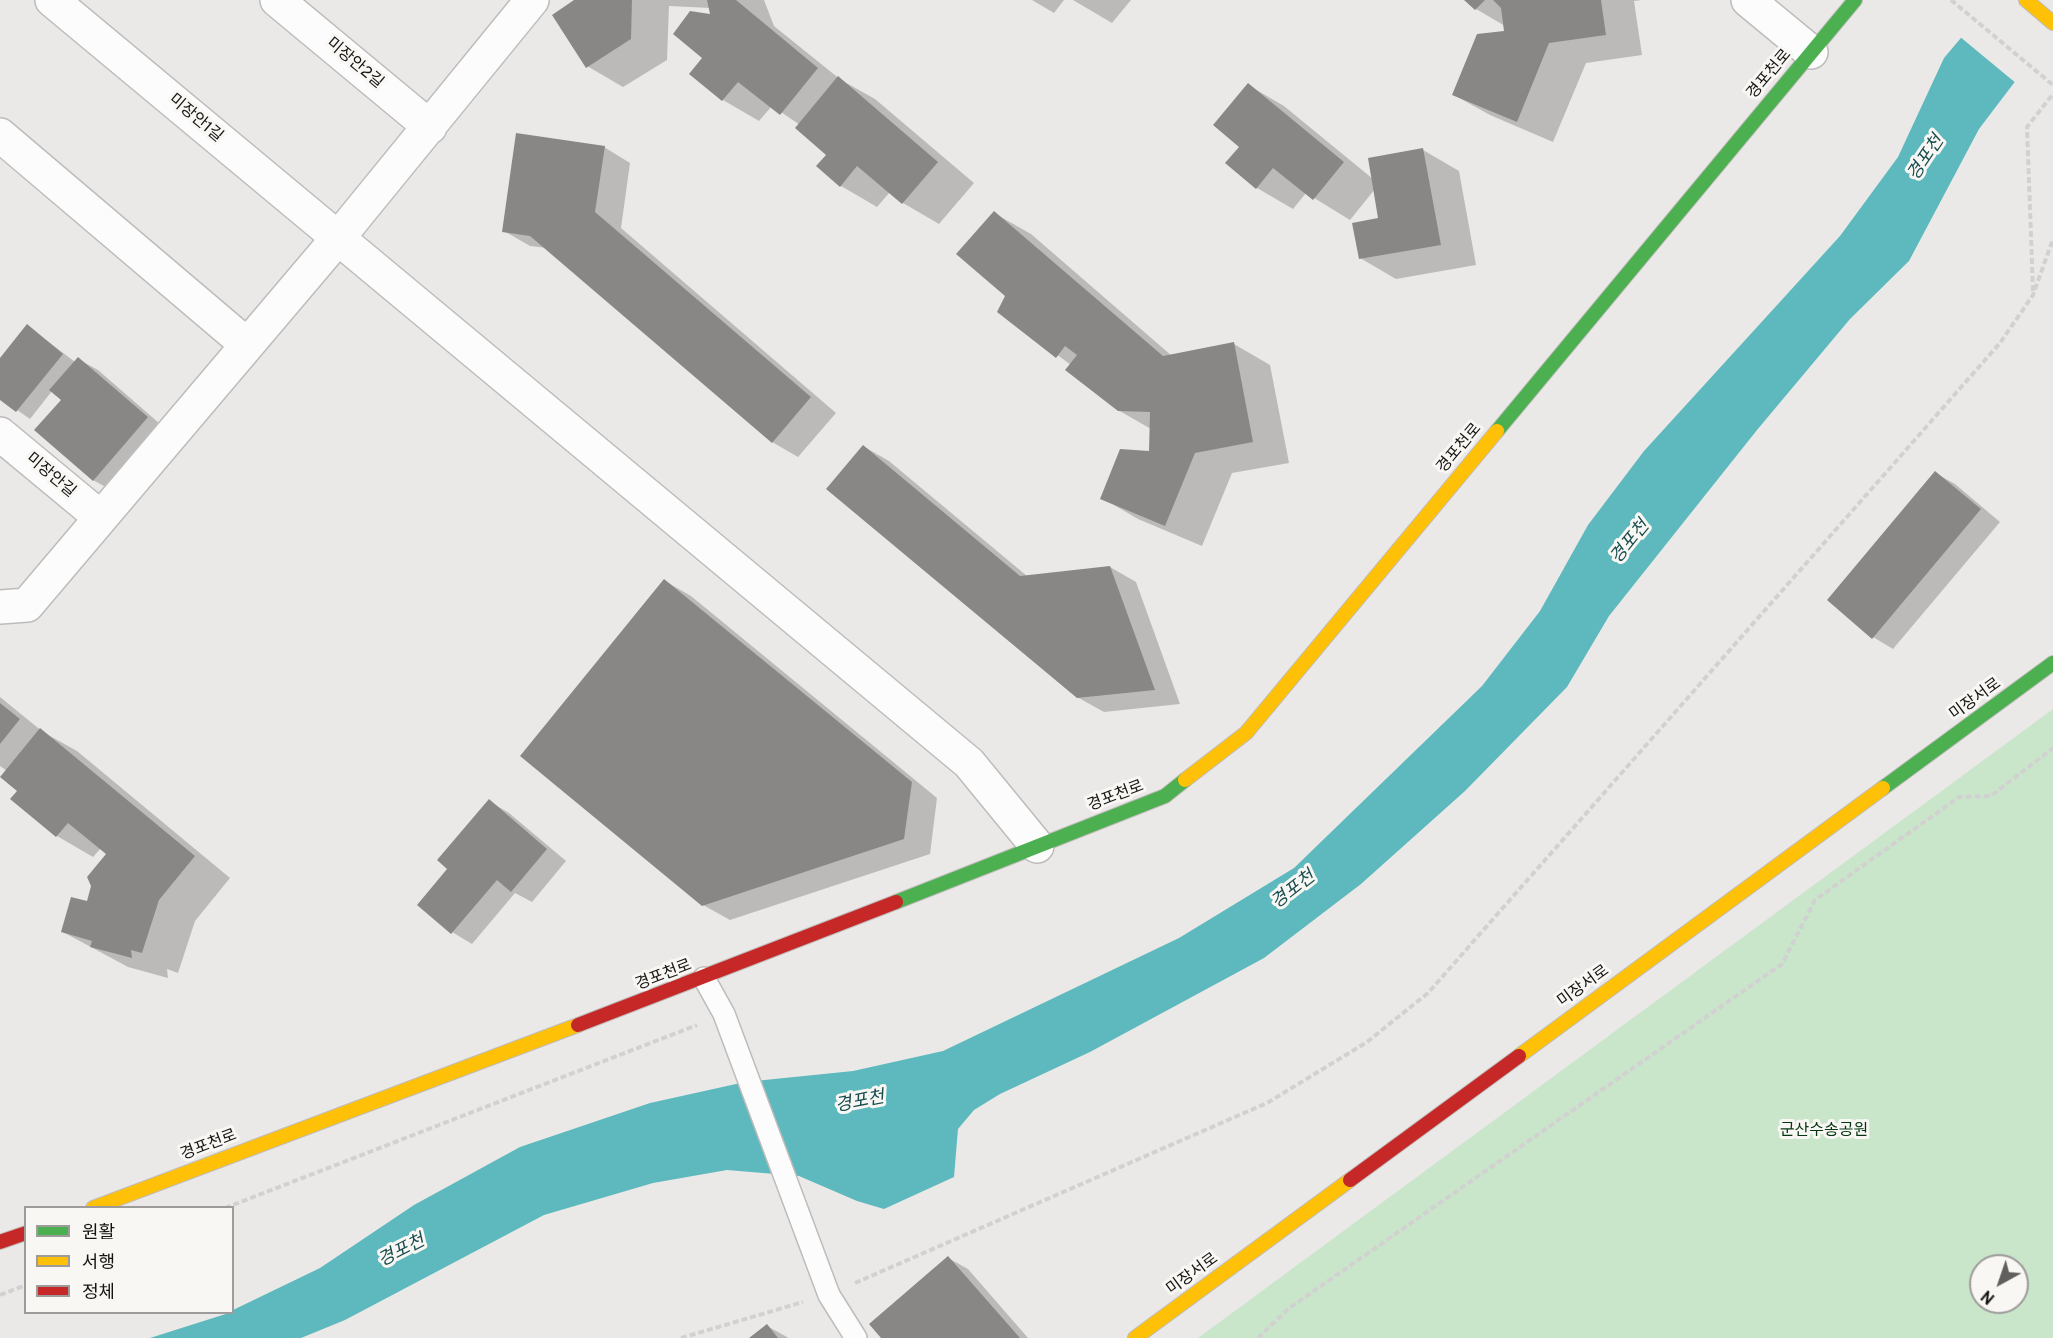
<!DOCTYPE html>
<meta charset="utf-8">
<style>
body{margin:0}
#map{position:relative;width:2053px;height:1338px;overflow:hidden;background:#ebe9e8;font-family:Overpass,"Noto Sans KR",sans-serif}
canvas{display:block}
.legend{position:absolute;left:24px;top:1206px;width:210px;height:108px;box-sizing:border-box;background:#f9f7f4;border:2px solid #9e9c9a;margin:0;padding:8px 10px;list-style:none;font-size:18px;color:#151413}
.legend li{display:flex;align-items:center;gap:12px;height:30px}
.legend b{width:30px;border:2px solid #9e9c9a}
.north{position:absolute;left:1969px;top:1254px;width:60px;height:60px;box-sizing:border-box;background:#f9f7f4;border:2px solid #9e9c9a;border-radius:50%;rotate:220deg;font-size:16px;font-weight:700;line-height:24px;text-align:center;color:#151413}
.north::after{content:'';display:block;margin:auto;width:21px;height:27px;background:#605f5e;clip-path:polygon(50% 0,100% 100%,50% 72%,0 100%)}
</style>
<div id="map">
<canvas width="2053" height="1338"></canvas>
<ul class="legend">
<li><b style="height:8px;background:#4caf50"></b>원활</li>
<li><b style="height:8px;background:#ffc107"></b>서행</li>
<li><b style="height:8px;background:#c62828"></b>정체</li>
</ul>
<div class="north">N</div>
</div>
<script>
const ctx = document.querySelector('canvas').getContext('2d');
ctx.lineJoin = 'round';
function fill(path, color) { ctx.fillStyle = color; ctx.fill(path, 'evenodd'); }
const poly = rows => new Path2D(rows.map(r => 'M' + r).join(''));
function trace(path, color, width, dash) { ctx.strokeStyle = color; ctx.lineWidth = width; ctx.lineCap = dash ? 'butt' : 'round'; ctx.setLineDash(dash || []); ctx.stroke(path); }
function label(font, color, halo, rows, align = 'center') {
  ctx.font = font + ' Overpass,"Noto Sans KR",sans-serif'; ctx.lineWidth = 6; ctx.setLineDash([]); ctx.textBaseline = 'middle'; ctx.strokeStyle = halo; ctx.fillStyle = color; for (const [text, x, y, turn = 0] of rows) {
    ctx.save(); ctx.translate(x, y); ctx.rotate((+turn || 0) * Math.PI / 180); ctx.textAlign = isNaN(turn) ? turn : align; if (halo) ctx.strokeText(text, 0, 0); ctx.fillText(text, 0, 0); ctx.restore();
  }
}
fill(poly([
 [2053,709,2053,1338,1198,1338],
 [1981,1266,2017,1266,2017,1302,1981,1302]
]), '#c9e5ca');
fill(poly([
 [1993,0,2053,0,2020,75,1979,129,1909,261,1850,319,1757,430,1609,616,1567,687,1465,791,1361,884,1264,958,1090,1052,1000,1094,974,1110,958,1129,954,1177,884,1209,857,1201,799,1176,727,1170,653,1183,544,1215,345,1320,301,1338,150,1338,232,1312,233,1310,320,1268,414,1205,520,1147,650,1103,745,1082,853,1071,943,1051,1179,938,1294,868,1482,686,1540,611,1588,525,1644,451,1840,236,1898,157,1944,58]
]), '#5db9bd');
fill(poly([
 [1989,0,2053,0,2053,41,2017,84,1959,36]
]), '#ebe9e8');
fill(poly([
 [577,0,764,0,774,26,841,80,875,99,974,183,939,224,903,203,890,192,877,207,841,186,819,166,828,154,800,125,772,106,759,121,723,100,691,74,704,58,712,16,710,8,669,6,667,60,623,87,587,66],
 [1032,0,1064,0,1054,13],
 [1073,0,1131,0,1112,23],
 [1466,0,1642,0,1634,1,1642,55,1586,63,1553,142,1490,115,1454,95,1506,32,1505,26,1476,9],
 [1248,85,1284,106,1373,179,1423,150,1459,171,1476,265,1396,279,1360,258,1380,219,1375,189,1350,220,1306,193,1293,209,1257,188,1227,163,1241,147],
 [604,147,630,163,621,228,836,413,798,457,772,442,547,248,530,246,504,231],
 [994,213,1031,234,1172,356,1234,344,1270,365,1289,463,1232,473,1202,546,1138,519,1102,498,1150,452,1151,429,1118,410,1071,365,999,312,1006,296],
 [28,326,75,362,78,359,98,370,167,430,113,491,93,480,63,400,52,391,30,419,0,398,0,360],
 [863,446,889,461,1027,576,1110,567,1136,582,1180,704,1104,712,1077,697],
 [1935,473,1955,484,2000,522,1893,649,1873,637],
 [665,581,691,596,937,798,930,854,730,920,703,905],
 [0,697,43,732,77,751,230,878,195,921,178,973,167,969,168,978,128,967,63,932,88,903,108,854,101,848,93,857,57,836,12,799,19,791,7,771,0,766],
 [489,801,509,813,566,861,532,902,515,893,472,944,452,932],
 [948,1258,968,1269,1028,1338,883,1338],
 [767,1326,787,1337,788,1338,752,1338]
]), '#0003');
fill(poly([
 [574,0,632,0,631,39,586,68,552,15],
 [707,0,736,0,818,68,780,115,738,82,722,101,689,74,702,58,673,34,690,11,710,14],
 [1464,0,1485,0,1475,10],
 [1493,0,1601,0,1606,35,1549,43,1517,122,1452,95,1477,34,1504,31,1501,8],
 [838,76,938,162,902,204,857,166,840,187,816,166,826,155,795,128],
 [1248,83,1344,162,1313,200,1273,168,1256,189,1225,163,1239,147,1213,125],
 [516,133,605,146,595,212,811,397,772,443,530,236,502,232],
 [1423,148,1441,245,1359,259,1352,223,1378,218,1368,158],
 [994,211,1163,356,1234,342,1253,442,1195,453,1165,526,1100,499,1120,449,1149,451,1150,412,1118,411,1065,370,1077,355,1065,346,1056,358,997,312,1005,296,956,254],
 [27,324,63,354,16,412,0,400,0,358],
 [78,357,148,417,93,481,34,430,61,400,49,390],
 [863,445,1020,576,1110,566,1155,690,1077,698,826,489],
 [1935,471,1981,509,1872,639,1827,600],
 [664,579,912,782,904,839,702,906,520,756],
 [0,703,20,719,0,744],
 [40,728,195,856,159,900,142,953,131,950,132,958,90,947,92,941,61,932,71,897,87,901,91,886,87,877,106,854,68,823,56,837,10,799,17,791,0,777],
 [489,799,547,849,511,892,497,880,451,934,417,905,447,869,437,860],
 [948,1256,1020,1338,881,1338,869,1324],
 [767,1324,778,1338,749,1338]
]), '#898786');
const lane = poly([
 [704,978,724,1014,829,1295,856,1338]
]);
const street = poly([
 [277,0,430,127],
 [532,0,338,238,969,763,1037,846],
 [1748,0,1811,52],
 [0,135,246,344],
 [0,434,100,517],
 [0,607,27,605,338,238,52,0]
]);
const fast = poly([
 [1497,431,1855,0],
 [1883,788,2053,663],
 [896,902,1165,796,1185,780]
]);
const slow = poly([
 [2026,0,2053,23],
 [1185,780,1246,733,1497,431],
 [1519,1056,1883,788],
 [93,1208,578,1025],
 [1135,1338,1350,1180]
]);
const jam = poly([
 [578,1025,896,902],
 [1350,1180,1519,1056],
 [0,1242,26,1233]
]);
trace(lane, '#bebcbb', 24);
trace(street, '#bebcbb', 36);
trace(fast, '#bebcbb', 16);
trace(slow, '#bebcbb', 16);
trace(jam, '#bebcbb', 16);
trace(poly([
 [1951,0,2053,85],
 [2033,291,2027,127,2053,94],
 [225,1208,697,1025],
 [855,1283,1267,1103,1367,1042,1428,993,2000,343,2033,295,2053,239],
 [0,1295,26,1285],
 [681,1338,803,1302],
 [1258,1338,1288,1309,1782,964,1815,900,1959,797,1991,796,2053,748]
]), '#d2d1d1', 4, [6, 3]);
trace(lane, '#fcfcfc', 21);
trace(street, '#fcfcfc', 33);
trace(fast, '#4caf50', 14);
trace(slow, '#ffc107', 14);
trace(jam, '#c62828', 14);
label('16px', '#151413', '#f9f7f4', [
 ["미장안2길",354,64,40],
 ["경포천로",1770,75,-50],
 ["미장안1길",195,119,40],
 ["경포천로",1460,449,-50],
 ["미장안길",50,476,40],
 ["미장서로",1976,700,-36],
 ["경포천로",1116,797,-21],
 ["경포천로",664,976,-21],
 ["미장서로",1584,987,-36],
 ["경포천로",209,1146,-21],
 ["미장서로",1193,1275,-36]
]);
label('16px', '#043611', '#f9f7f4', [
 ["군산수송공원",1824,1132]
]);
label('italic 18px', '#174c4e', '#f9f7f4', [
 ["경포천",1927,159,-56],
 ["경포천",1631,543,-51],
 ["경포천",1294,891,-38],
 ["경포천",860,1103,-11],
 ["경포천",402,1252,-27]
]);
</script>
